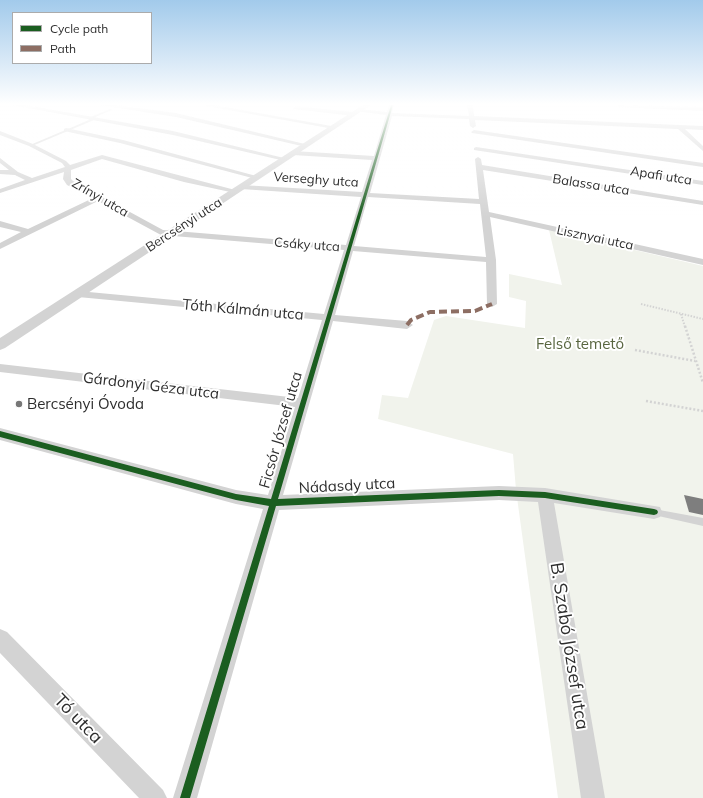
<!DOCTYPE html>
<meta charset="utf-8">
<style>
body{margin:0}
#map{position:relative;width:703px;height:798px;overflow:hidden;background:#fff;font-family:Mulish,sans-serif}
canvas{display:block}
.legend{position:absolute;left:12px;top:12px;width:140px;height:52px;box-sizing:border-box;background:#fff;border:1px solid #ababab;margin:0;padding:5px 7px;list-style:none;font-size:12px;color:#2e2e2e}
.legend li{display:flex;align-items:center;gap:8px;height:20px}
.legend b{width:20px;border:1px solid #ababab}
</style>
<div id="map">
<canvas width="703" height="798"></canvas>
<ul class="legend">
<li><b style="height:5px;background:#1b5e20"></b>Cycle path</li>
<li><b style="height:5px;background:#8d6e63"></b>Path</li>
</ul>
</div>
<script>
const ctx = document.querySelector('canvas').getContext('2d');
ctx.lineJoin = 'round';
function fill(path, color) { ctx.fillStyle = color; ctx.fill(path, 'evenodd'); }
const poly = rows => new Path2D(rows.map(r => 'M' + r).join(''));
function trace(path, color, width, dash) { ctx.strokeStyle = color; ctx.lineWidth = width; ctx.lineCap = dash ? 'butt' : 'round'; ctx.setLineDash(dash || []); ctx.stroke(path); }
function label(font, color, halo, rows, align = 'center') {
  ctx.font = font + ' Mulish,sans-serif'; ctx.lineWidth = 4; ctx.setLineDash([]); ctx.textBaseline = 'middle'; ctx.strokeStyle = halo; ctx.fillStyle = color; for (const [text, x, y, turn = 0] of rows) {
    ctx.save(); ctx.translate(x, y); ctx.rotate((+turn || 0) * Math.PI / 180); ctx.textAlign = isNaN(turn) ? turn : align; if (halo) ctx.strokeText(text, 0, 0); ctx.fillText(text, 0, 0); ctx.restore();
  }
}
fill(poly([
 [549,230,703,266,703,798,558,798,516,490,513,454,378,419,382,395,408,398,434,320,446,316,525,328,526,301,509,297,509,274,562,285]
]), '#f1f3ec');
fill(poly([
 [684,495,703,499,703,515,689,512]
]), '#7e7e7e');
trace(poly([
 [641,304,703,319],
 [681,314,685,327]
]), '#d3d3d3', 2, [1.5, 1.5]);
trace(poly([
 [685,326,703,383],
 [635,350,695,361],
 [646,401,703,411]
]), '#d3d3d3', 2.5, [2, 2]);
fill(poly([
 [110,109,112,110,93,118,94,120,32,146,30,145,89,120,88,118,110,109],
 [654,509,703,518,703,526,654,515,651,514,650,512,651,510,654,509]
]), '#d3d3d3');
fill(poly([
 [12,105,25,105,173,131,288,159,285,161,173,135,12,105],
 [100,105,116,105,176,113,309,145,306,147,176,117,100,105],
 [201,105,214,105,337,127,334,129,201,105],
 [389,105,394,105,392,113,469,116,467,105,473,105,474,116,703,126,703,130,685,129,703,146,703,151,678,129,475,120,476,126,473,128,470,126,469,119,392,116,370,193,479,199,475,159,478,157,481,159,482,165,703,201,703,205,483,170,489,212,703,259,703,265,490,217,496,260,497,304,492,307,487,304,486,262,353,251,335,315,407,321,413,325,407,329,333,321,283,495,499,486,545,488,660,507,662,512,660,517,654,519,554,503,605,798,581,798,538,502,499,500,279,510,197,798,173,798,263,509,236,504,0,440,0,428,236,490,268,495,295,407,0,372,0,364,298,398,322,320,78,297,73,294,78,291,324,314,344,250,161,235,98,201,0,249,0,243,21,232,0,227,0,221,28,229,93,198,67,185,63,179,64,172,0,193,0,189,25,180,15,175,0,174,0,170,9,170,0,163,0,158,18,172,32,178,65,167,62,163,29,146,0,135,0,131,33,144,66,161,70,165,102,155,239,191,235,193,184,182,102,159,71,170,71,179,73,181,163,230,346,245,361,197,241,189,237,187,241,185,362,192,372,160,293,155,290,153,293,151,374,156,386,115,356,111,359,109,387,112,389,105],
 [368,197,480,204,486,257,354,246,368,197],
 [617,105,703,107,703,111,619,107,617,105],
 [295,106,354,112,357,114,354,116,293,109,295,106],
 [66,128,123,140,260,177,256,179,120,143,64,131,64,129,66,128],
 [474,130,703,163,703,167,472,133,471,132,474,130],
 [476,147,703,181,703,185,474,150,474,148,476,147],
 [0,629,7,632,163,790,167,798,139,798,0,653,0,629]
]), '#d3d3d3');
fill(poly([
 [363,105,371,105,5,348,0,350,0,338,363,105]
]), '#d3d3d3');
trace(poly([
 [407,325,411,320,430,312,475,311,492,304]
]), '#8d6e63', 4, [8, 4]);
fill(poly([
 [391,105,393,105,278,499,499,490,545,492,654,509,657,510,658,512,657,514,654,515,545,498,499,496,276,506,190,798,180,798,269,506,236,500,0,437,0,431,236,494,271,499,391,105]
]), '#1b5e20');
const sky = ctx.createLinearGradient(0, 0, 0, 217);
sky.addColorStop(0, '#a2caeb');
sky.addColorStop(0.48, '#fff');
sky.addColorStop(1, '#ffffff00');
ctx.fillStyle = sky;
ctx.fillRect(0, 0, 703, 217);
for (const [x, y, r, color] of [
 [19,404,4,"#777"]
]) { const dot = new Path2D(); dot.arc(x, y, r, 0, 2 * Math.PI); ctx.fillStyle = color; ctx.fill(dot); trace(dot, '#fff', 1.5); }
label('13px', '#2e2e2e', '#fff', [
 ["Apafi utca",661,176,9],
 ["Verseghy utca",316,180,4],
 ["Balassa utca",591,185,9],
 ["Zrínyi utca",100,198,30],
 ["Bercsényi utca",184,225,-33],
 ["Lisznyai utca",595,238,12],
 ["Csáky utca",307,245,4]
]);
label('15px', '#2e2e2e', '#fff', [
 ["Tóth Kálmán utca",243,310,5],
 ["Gárdonyi Géza utca",151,386,7],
 ["Ficsór József utca",281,430,-74],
 ["Nádasdy utca",347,486,-3]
]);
label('15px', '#58653f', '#fff', [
 ["Felső temető",580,344]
]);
label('15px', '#2e2e2e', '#fff', [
 ["Bercsényi Óvoda",27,404]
], 'left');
label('18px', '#2e2e2e', '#fff', [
 ["B. Szabó József utca",569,646,81],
 ["Tó utca",78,719,46]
]);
</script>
